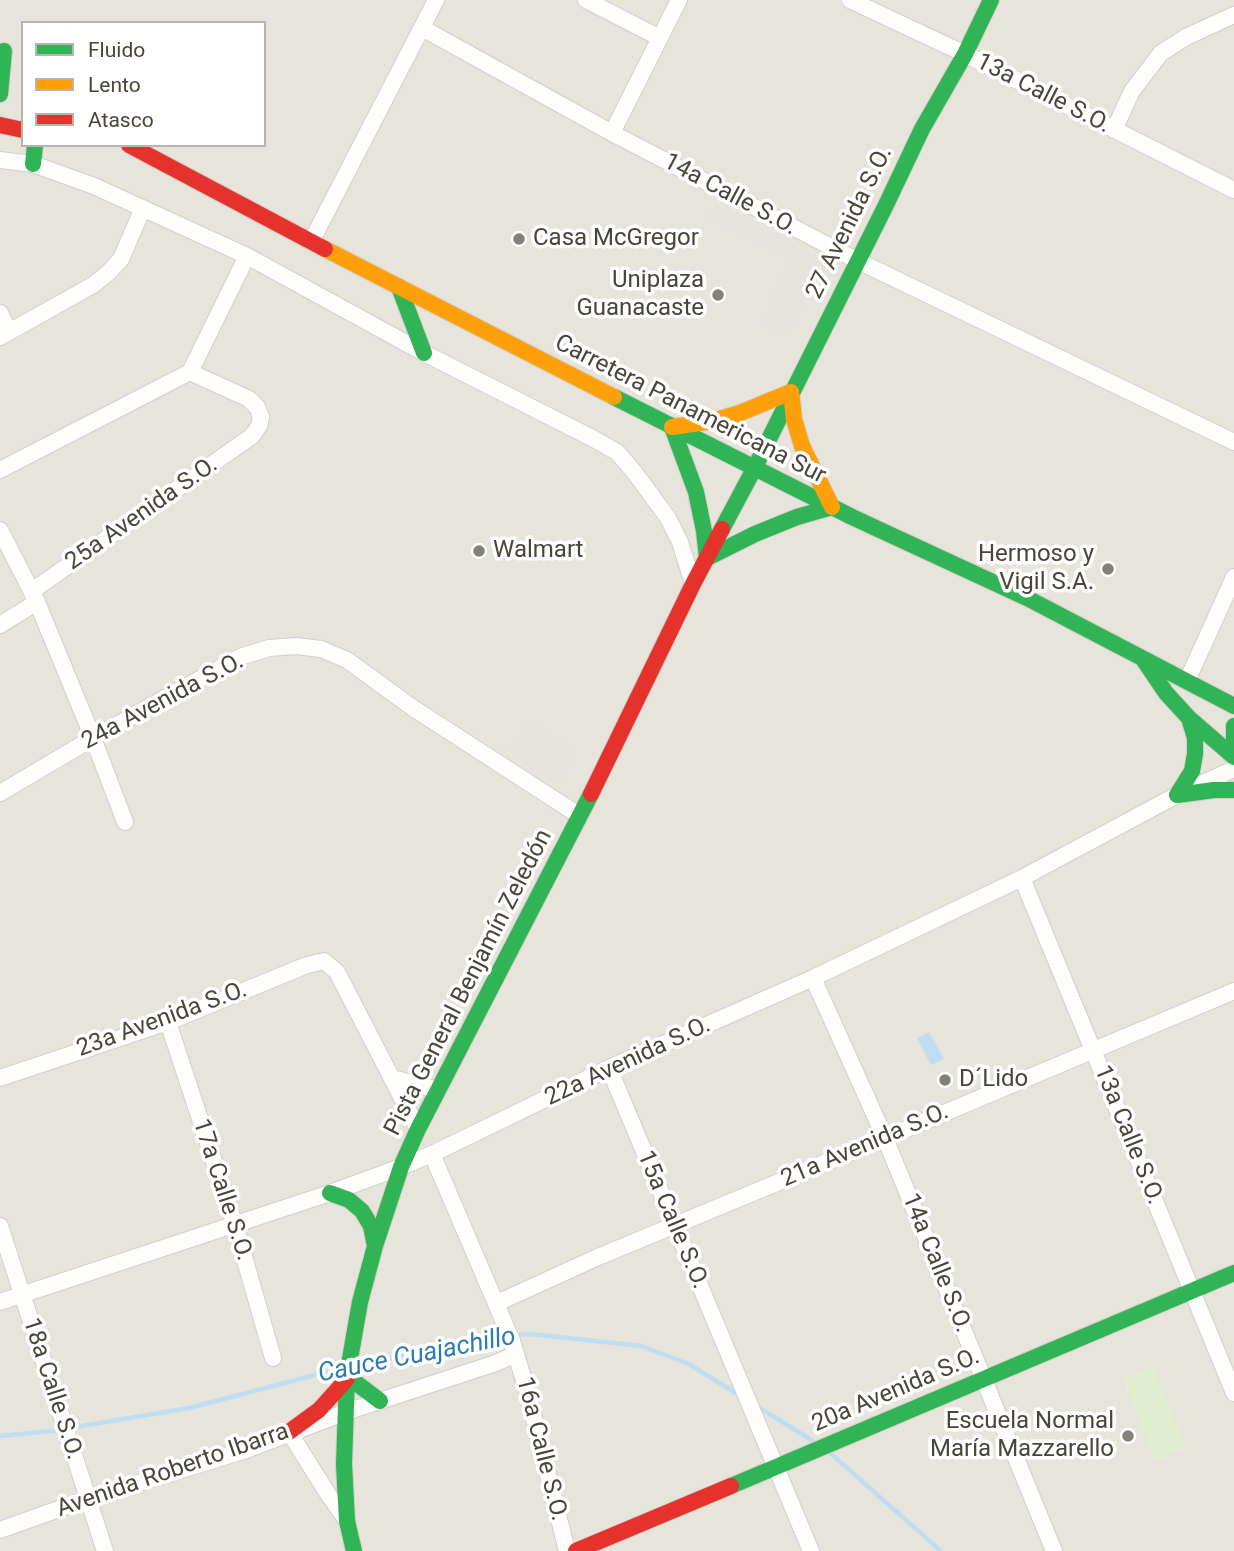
<!DOCTYPE html>
<meta charset="utf-8">
<style>
body{margin:0}
#map{position:relative;width:1234px;height:1551px;overflow:hidden;background:#f4f2ee;font-family:Roboto,sans-serif}
canvas{display:block}
.legend{position:absolute;left:21px;top:21px;width:245px;height:126px;box-sizing:border-box;background:#fff;border:2px solid #b7b4b0;margin:0;padding:9px 12px;list-style:none;font-size:21px;color:#4b4439}
.legend li{display:flex;align-items:center;gap:14px;height:35px}
.legend b{width:35px;border:2px solid #b7b4b0}
</style>
<div id="map">
<canvas width="1234" height="1551"></canvas>
<ul class="legend">
<li><b style="height:9px;background:#30b455"></b>Fluido</li>
<li><b style="height:9px;background:#ff9f0a"></b>Lento</li>
<li><b style="height:9px;background:#e5322d"></b>Atasco</li>
</ul>
</div>
<script>
const ctx = document.querySelector('canvas').getContext('2d');
ctx.lineJoin = 'round';
function fill(path, color) { ctx.fillStyle = color; ctx.fill(path, 'evenodd'); }
const poly = rows => new Path2D(rows.map(r => 'M' + r).join(''));
function trace(path, color, width, dash) { ctx.strokeStyle = color; ctx.lineWidth = width; ctx.lineCap = dash ? 'butt' : 'round'; ctx.setLineDash(dash || []); ctx.stroke(path); }
function label(font, color, halo, rows, align = 'center') {
  ctx.font = font + ' Roboto,sans-serif'; ctx.lineWidth = 7; ctx.setLineDash([]); ctx.textBaseline = 'middle'; ctx.strokeStyle = halo; ctx.fillStyle = color; for (const [text, x, y, turn = 0] of rows) {
    ctx.save(); ctx.translate(x, y); ctx.rotate((+turn || 0) * Math.PI / 180); ctx.textAlign = isNaN(turn) ? turn : align; if (halo) ctx.strokeText(text, 0, 0); ctx.fillText(text, 0, 0); ctx.restore();
  }
}
fill(poly([
 [0,0,1234,0,1234,1551,0,1551],
 [23,23,264,23,264,145,23,145]
]), '#e7e4dc');
fill(poly([
 [1152,1366,1186,1448,1156,1461,1132,1404,1123,1379]
]), '#e1eecf');
fill(poly([
 [716,204,822,260,815,274,709,218],
 [788,265,814,280,798,313,772,300],
 [771,302,797,315,787,336,761,325],
 [527,719,576,751,558,785,508,754,525,728,521,726]
]), '#e6e3df');
fill(poly([
 [929,1032,944,1059,931,1065,917,1038]
]), '#c0ddf1');
trace(poly([
 [515,1335,530,1334,641,1346,689,1364,742,1397],
 [357,1365,507,1336],
 [755,1405,813,1441],
 [70,1428,189,1408,342,1368],
 [0,1436,62,1430],
 [829,1452,941,1551]
]), '#c0ddf1', 4.5);
const street = poly([
 [586,0,660,38],
 [850,0,965,54,1234,190],
 [422,28,612,133,858,261,1234,442],
 [1114,130,1132,91,1161,53,1186,37,1234,15],
 [612,133,679,0],
 [0,160,33,164,94,186,247,256,424,353,594,439,617,452,635,473,668,518,680,542,693,584],
 [311,242,436,0],
 [0,313,9,332],
 [0,337,93,285,108,273,121,259,143,208],
 [0,470,190,372,247,256],
 [0,530,37,602,93,738,125,822],
 [32,591,252,436,259,426,261,417,257,407,249,399,190,372],
 [0,625,37,602],
 [1187,681,1234,577],
 [0,793,93,738,240,657,269,648,296,646,321,649,347,660,413,708,580,816],
 [1022,878,1234,1393],
 [813,978,885,1138,1054,1551],
 [168,1022,235,1225,273,1358],
 [609,1068,811,1551],
 [0,1078,168,1022,307,965,324,961,337,972,418,1129],
 [392,1078,438,1090],
 [432,1154,512,1341,528,1394,567,1551],
 [0,1226,105,1551],
 [0,1302,330,1193,401,1167,432,1154,609,1068,813,978,1022,878,1177,795,1234,769],
 [497,1303,598,1257,885,1138,1234,991],
 [289,1432,328,1494,347,1521],
 [0,1530,87,1499,246,1450,346,1412,496,1363,516,1354]
]);
const fast = poly([
 [0,94,4,51],
 [33,164,35,145],
 [399,287,424,353],
 [614,397,852,517,1027,598,1234,706],
 [672,427,696,492,704,531,707,558,755,534,797,517,832,507],
 [722,529,754,469,885,207,922,129,965,54,991,0],
 [1143,659,1166,693,1189,718,1234,757],
 [1234,726,1234,741],
 [1177,795,1192,771,1195,754,1195,738,1189,718],
 [1177,795,1214,790,1234,790],
 [330,1193,349,1200,362,1211,371,1226,375,1246],
 [347,1376,380,1401],
 [731,1486,1234,1273],
 [354,1551,347,1521,344,1464,347,1376,360,1302,375,1246,401,1167,418,1129,591,794]
]);
const slow = poly([
 [325,249,614,397],
 [672,427,713,421,740,413,791,392,794,419,802,446,832,507]
]);
const jam = poly([
 [0,125,23,130],
 [129,145,325,249],
 [591,794,693,584,722,529],
 [289,1432,319,1410,347,1379],
 [576,1551,731,1486]
]);
trace(street, '#d2d0cb', 18);
trace(fast, '#d3cfc5', 18);
trace(slow, '#d3cfc5', 18);
trace(jam, '#d3cfc5', 18);
trace(street, '#fdfdfc', 16);
trace(fast, '#30b455', 16);
trace(slow, '#ff9f0a', 16);
trace(jam, '#e5322d', 16);
for (const [x, y, r, color] of [
 [519,239,7,"#868178"],
 [718,295,7,"#868178"],
 [479,551,7,"#868178"],
 [1108,569,7,"#868178"],
 [945,1080,7,"#868178"],
 [1128,1436,7,"#868178"]
]) { const dot = new Path2D(); dot.arc(x, y, r, 0, 2 * Math.PI); ctx.fillStyle = color; ctx.fill(dot); trace(dot, '#fff', 2.5); }
label('24px', '#4b4439', '#fff', [
 ["13a Calle S.O.",1043,94,27],
 ["14a Calle S.O.",730,195,28],
 ["27 Avenida S.O.",850,223,-64],
 ["Carretera Panamericana Sur",690,410,27],
 ["25a Avenida S.O.",142,514,-35],
 ["24a Avenida S.O.",163,702,-28],
 ["Pista General Benjamín Zeledón",469,983,-63],
 ["23a Avenida S.O.",162,1020,-20],
 ["22a Avenida S.O.",628,1062,-25],
 ["13a Calle S.O.",1128,1135,68],
 ["21a Avenida S.O.",865,1146,-23],
 ["17a Calle S.O.",222,1190,72],
 ["15a Calle S.O.",672,1220,67],
 ["14a Calle S.O.",936,1263,68],
 ["18a Calle S.O.",52,1389,72],
 ["20a Avenida S.O.",896,1391,-23],
 ["16a Calle S.O.",541,1449,76],
 ["Avenida Roberto Ibarra",173,1471,-19]
]);
label('24px', '#4b4439', '#fff', [
 ["Casa McGregor",533,239],
 ["Uniplaza",704,281,"right"],
 ["Guanacaste",704,309,"right"],
 ["Walmart",493,551],
 ["Hermoso y",1094,555,"right"],
 ["Vigil S.A.",1094,583,"right"],
 ["D´Lido",959,1080],
 ["Escuela Normal",1114,1422,"right"],
 ["María Mazzarello",1114,1450,"right"]
], 'left');
label('italic 26px', '#2e7ab2', '#fff', [
 ["Cauce Cuajachillo",417,1356,-11]
]);
</script>
